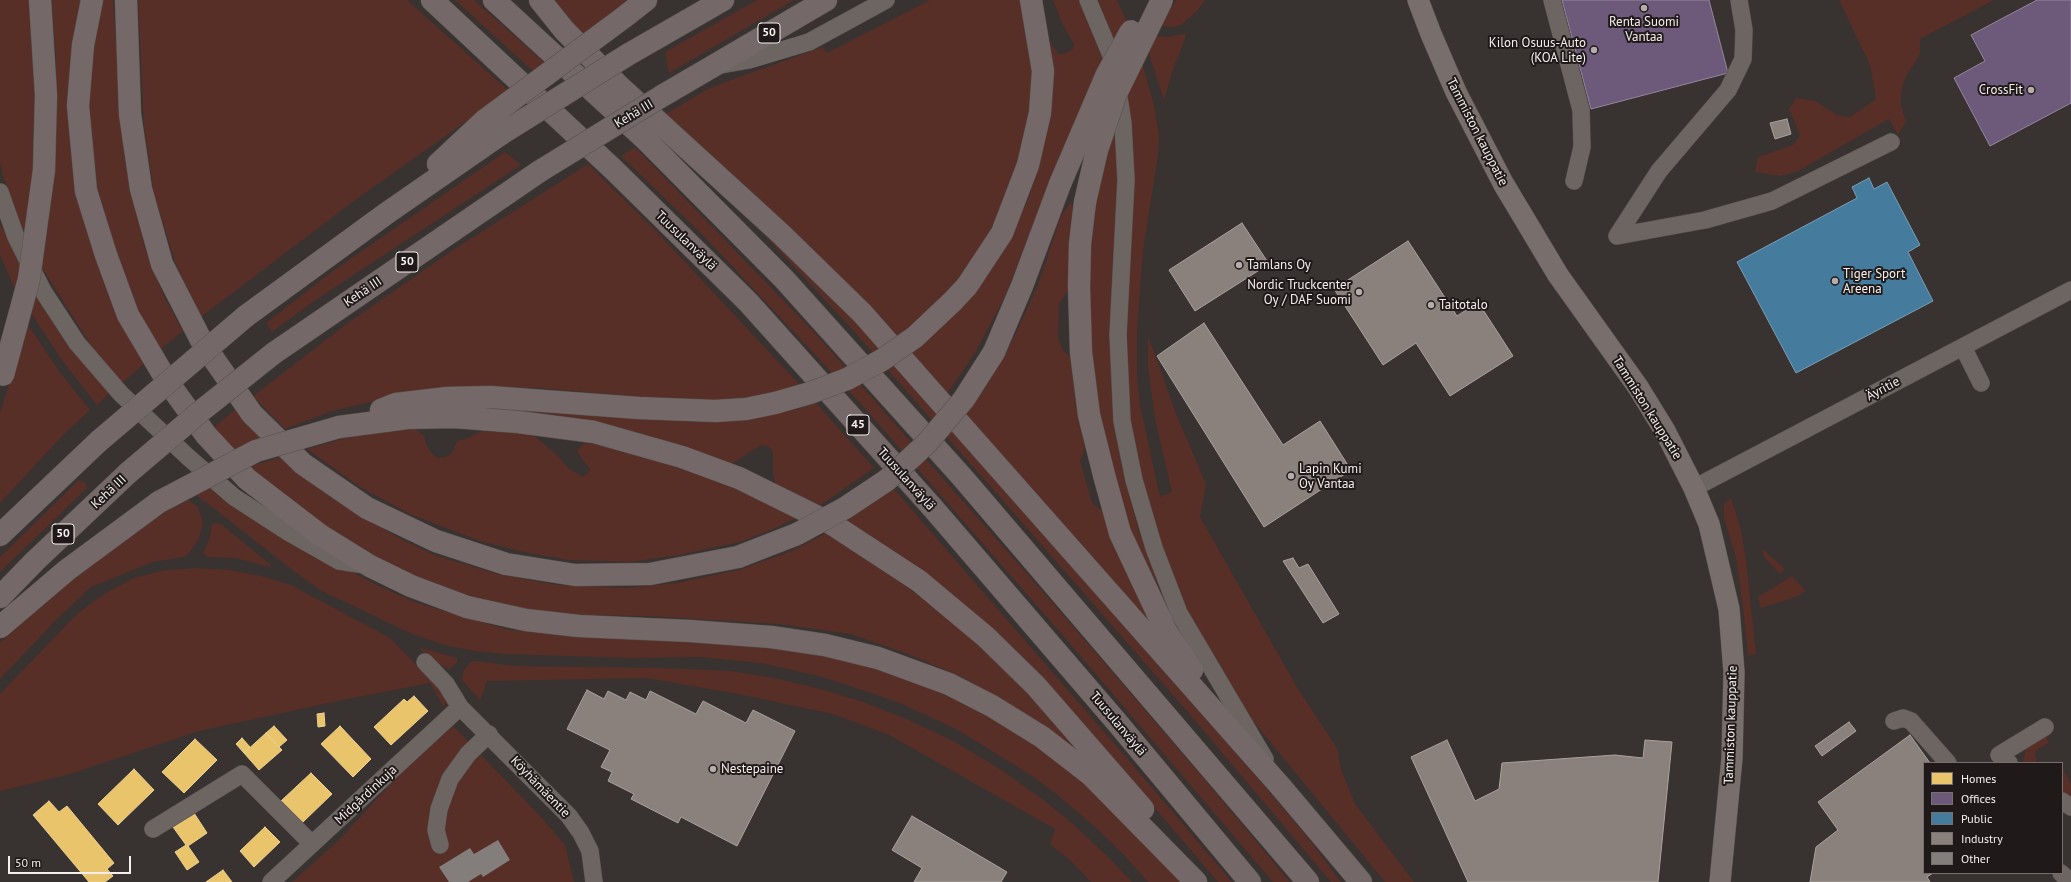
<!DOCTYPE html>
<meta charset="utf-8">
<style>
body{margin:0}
#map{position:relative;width:2071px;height:882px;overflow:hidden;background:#383231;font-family:"PT Sans",sans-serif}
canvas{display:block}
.legend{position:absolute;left:1923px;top:762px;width:140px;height:112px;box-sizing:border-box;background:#1f1a19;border:1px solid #756f6e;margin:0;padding:5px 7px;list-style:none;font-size:12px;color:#f6efee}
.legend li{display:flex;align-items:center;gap:8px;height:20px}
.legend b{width:20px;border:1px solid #756f6e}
.scale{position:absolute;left:8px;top:856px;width:123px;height:18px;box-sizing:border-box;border:2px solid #f6efee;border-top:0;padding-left:5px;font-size:12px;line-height:14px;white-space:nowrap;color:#f6efee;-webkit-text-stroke:3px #1f1a19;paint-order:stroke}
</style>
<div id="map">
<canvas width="2071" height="882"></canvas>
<ul class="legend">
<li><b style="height:11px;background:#e9c46a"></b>Homes</li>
<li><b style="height:11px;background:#6d597a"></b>Offices</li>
<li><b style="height:11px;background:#457b9d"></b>Public</li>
<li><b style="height:11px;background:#8a817c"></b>Industry</li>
<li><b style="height:11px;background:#837d7c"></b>Other</li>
</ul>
<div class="scale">50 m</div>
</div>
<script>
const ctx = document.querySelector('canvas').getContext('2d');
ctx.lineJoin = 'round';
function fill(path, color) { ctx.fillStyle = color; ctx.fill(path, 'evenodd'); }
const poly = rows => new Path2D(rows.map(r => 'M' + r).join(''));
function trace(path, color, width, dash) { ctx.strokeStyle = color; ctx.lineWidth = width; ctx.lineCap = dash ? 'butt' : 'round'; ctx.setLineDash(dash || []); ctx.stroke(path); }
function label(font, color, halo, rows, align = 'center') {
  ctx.font = font + ' "PT Sans",sans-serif'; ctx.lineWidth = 4; ctx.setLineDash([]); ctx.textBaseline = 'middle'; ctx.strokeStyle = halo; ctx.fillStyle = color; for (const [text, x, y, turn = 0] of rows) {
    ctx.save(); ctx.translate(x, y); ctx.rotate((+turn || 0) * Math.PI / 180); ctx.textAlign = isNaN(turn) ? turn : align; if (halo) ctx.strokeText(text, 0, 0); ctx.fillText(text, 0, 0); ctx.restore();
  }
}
fill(poly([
 [0,0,30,0,37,42,36,167,25,237,3,176,0,162],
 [51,0,82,0,71,140,146,362,121,384,94,350,41,266,55,159,56,58],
 [101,0,113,0,122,134,131,194,145,248,164,297,183,331,158,351,120,269,100,205,93,165,87,111,87,69],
 [138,0,407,0,509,91,354,201,201,317,175,262,154,194,144,126],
 [455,0,474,0,546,64,534,72],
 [554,0,632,0,583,37],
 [757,0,794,0,669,73,665,52],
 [930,0,1026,0,1033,50,1032,99,1024,144,994,226,958,281,911,327,896,339,787,224,662,116,708,89,731,80,823,47,827,53],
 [1053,0,1082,0,1103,59,1079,112,1004,298,975,353,946,395,909,353,931,336,965,303,1019,219,1029,197,1043,149,1052,71,1050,42,1058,54,1064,54,1073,49,1074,44,1063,25],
 [1099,0,1117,0,1126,20,1113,42],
 [1176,0,1205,0,1197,11,1181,25,1173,27,1160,26],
 [1839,0,1994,0,1920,39,1920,54,1905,78,1901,92,1901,105,1906,122,1898,135,1889,119,1798,171,1781,176,1755,172,1758,157,1793,145,1800,135,1789,109,1796,98,1815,101,1837,115,1850,117,1876,99,1870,65],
 [1183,34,1186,35,1185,39,1173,69,1164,100,1147,48,1154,36,1167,37],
 [1141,59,1154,105,1159,135,1158,155,1143,251,1137,329,1137,375,1140,405,1160,497,1172,492,1155,419,1148,367,1148,336,1177,416,1206,484,1200,517,1298,689,1337,748,1341,769,1355,804,1414,882,1385,882,1249,716,1198,637,1164,556,1139,476,1129,417,1124,302,1134,176,1133,132,1126,90],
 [1115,121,1121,172,1109,332,1114,412,1122,468,1138,529,1158,585,1176,627,1154,587,1135,545,1111,471,1095,392,1087,327,1087,248,1096,191],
 [635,147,815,333,1051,601,1200,774,1290,882,1273,882,1066,639,862,405,702,234,621,156],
 [505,152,521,165,317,299,272,332,266,323,333,271],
 [588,164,656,231,800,385,776,394,702,402,539,388,458,388,404,394,332,411,285,429,253,396,348,323,450,252],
 [1071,203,1074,208,1070,286,1059,305,1058,339,1064,352,1073,358,1075,401,1085,448,1080,461,1092,503,1105,513,1169,648,964,415,984,389,1009,347,1037,288,1061,215],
 [0,224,22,261,16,291,0,255],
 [774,238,865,328,1087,581,1170,679,1233,749,1308,838,1341,882,1331,882,1187,711,992,488,852,329,768,239],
 [36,288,111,392,97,405,64,363,31,313],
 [28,325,59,371,90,410,65,433,0,503,0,413],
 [816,403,874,468,818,507,776,485,773,474,773,451,767,446,761,445,733,463,722,464,468,410,477,406,609,414,695,422,723,421,763,416,798,409],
 [236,409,262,438,233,451,213,428],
 [412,426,424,436,427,446,432,454,438,458,446,457,452,453,457,441,468,438,488,428,530,432,558,456,568,468,583,477,589,472,590,469,582,459,577,450,585,443,603,445,707,475,800,516,773,529,740,542,679,555,630,562,569,560,524,552,480,541,410,514,360,487,307,449,354,436],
 [281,457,314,485,358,514,399,538,435,555,497,574,557,585,628,588,677,583,742,569,794,550,828,532,873,560,975,640,1005,669,1102,772,1019,710,962,677,908,654,851,634,780,624,646,616,578,615,532,610,462,594,408,573,362,549,326,527,249,467],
 [79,480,86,483,87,488,0,572,0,557],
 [211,484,331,561,379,586,417,603,509,630,768,644,849,660,945,692,980,709,1045,752,1082,781,1182,882,1148,882,1125,856,1094,826,1054,792,1029,774,958,730,902,704,877,695,819,676,760,663,700,657,628,658,505,654,474,651,445,645,412,634,322,591,295,572,194,493],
 [893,488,1137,770,1232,882,1218,882,1114,760,845,522],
 [185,498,198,507,203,522,199,539,189,553,184,557,153,562,91,587,56,620,0,679,0,643,47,598,110,548],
 [1731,498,1741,530,1746,560,1756,654,1748,655,1743,608,1736,558,1724,518,1724,504],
 [217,523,222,525,271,565,270,567,235,558,208,557,203,554,210,537,212,524],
 [1763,549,1785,569,1780,574,1764,557,1762,551],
 [195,568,229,570,261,576,291,585,390,638,444,693,447,701,444,708,430,683,342,700,199,731,70,774,0,791,0,694,78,613,104,594,134,578,165,570],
 [1792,576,1806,591,1796,597,1761,608,1758,597],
 [418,647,457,658,457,663,449,669,437,663],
 [476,661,514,666,661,668,730,671,769,677,824,690,863,702,909,720,955,742,1003,771,1041,798,1073,824,1108,857,1132,882,1091,882,1071,861,1050,844,1055,829,889,735,833,714,733,693,646,678,487,681,480,700,462,680,464,670,471,662],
 [453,726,541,817,565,845,574,882,292,882,339,840,399,775],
 [2045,734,2049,743,2038,749,2035,754,2037,763,2023,763,2026,747],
 [2062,767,2071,784,2071,797,2062,792]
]), '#572f27');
const homes = poly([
 [414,696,428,711,391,745,374,727,404,699,407,702,414,696],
 [324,713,325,726,318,727,317,714,324,713],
 [274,726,287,740,279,747,266,733,274,726],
 [340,726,371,759,353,777,321,744,340,726],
 [266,733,282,750,259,770,244,753,266,733],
 [242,738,250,747,244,753,236,744,242,738],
 [195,739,217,760,184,793,162,772,195,739],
 [134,769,154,790,118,825,98,804,134,769],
 [311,773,332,794,302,823,281,801,311,773],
 [49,801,59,812,67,806,114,863,107,869,113,876,105,882,89,882,33,815,49,801],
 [194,813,207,833,188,846,199,862,187,870,175,852,186,845,173,827,194,813],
 [265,827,280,842,254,867,240,851,265,827],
 [223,870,232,882,206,882,223,870]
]);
fill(homes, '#e9c46a');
trace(homes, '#edd192', 1);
const offices = poly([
 [1562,0,1709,0,1728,73,1591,109,1562,0],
 [2037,0,2071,0,2071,103,1990,146,1954,78,1985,61,1971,35,2037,0]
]);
fill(offices, '#6d597a');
trace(offices, '#96869d', 1);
const public = poly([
 [1869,178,1874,189,1887,182,1920,245,1908,252,1933,301,1796,373,1737,262,1857,198,1852,187,1869,178]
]);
fill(public, '#457b9d');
trace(public, '#7a9eb5', 1);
const industry = poly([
 [1787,119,1791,134,1775,139,1770,123,1787,119],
 [1242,223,1269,264,1195,311,1169,270,1242,223],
 [1408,241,1457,316,1478,302,1513,356,1450,396,1416,343,1383,365,1334,289,1408,241],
 [1204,323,1283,445,1320,421,1351,470,1264,527,1157,356,1204,323],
 [1293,558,1299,568,1308,564,1339,614,1323,623,1283,561,1293,558],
 [587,690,604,699,608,691,626,700,630,692,646,700,650,691,696,714,703,701,746,723,753,710,795,731,737,846,681,817,678,823,631,799,634,794,608,781,612,772,601,767,610,750,567,729,587,690],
 [1849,722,1856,731,1822,756,1815,746,1849,722],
 [1910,735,1930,763,1924,763,1924,873,1933,873,1927,877,1930,882,1810,882,1816,847,1838,830,1818,802,1910,735],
 [1447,740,1475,801,1499,789,1502,763,1615,755,1643,758,1645,740,1672,742,1658,882,1468,882,1411,757,1447,740],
 [912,816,1007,872,1001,882,914,882,922,868,892,850,912,816]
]);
fill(industry, '#8a817c');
trace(industry, '#aaa29e', 1);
fill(poly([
 [498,840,510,860,483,877,481,874,468,882,449,882,439,867,470,848,474,854]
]), '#837d7c');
const minor = poly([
 [1088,0,1113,60,1123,123,1126,180,1118,335,1122,421,1134,480,1154,548,1179,613,1265,759],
 [1552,0,1581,110,1582,147,1574,181],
 [721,65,749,60,809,42,886,0],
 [0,192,16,237,43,291,77,343,121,394,188,457,234,497,288,532,339,561,365,565],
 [1617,236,1705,220,1772,201,1891,142],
 [1617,236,1659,171,1728,90,1743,59,1744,30,1739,0],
 [1963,347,1981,383],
 [1694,488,2071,290],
 [425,662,446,684,460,707,569,816,581,833,590,851,594,882],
 [1894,721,1903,718,1911,721,1948,763],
 [2009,763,1999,755,2045,727],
 [2062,801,2071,807],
 [153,829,242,774,312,844],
 [440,845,436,830,439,809,450,779,468,754,489,734],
 [2061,873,2071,882],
 [271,882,460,707]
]);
const major = poly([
 [1418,0,1431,34,1456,92,1503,183,1558,275,1638,387,1665,431,1694,488,1709,524,1729,609,1734,672,1732,758,1720,882]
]);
const highway = poly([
 [40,0,46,95,44,170],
 [92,0,83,45,78,106,86,191,106,255,128,315,167,381,206,435,247,479,320,535,370,566,411,586,467,607,526,620,579,626,690,631,771,637,825,645,878,658,949,684,992,706,1042,737,1091,775,1196,882],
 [126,0,130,114,141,189,162,264,202,342,252,414,303,464,367,508,436,541,506,564,575,575,650,574,738,557],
 [432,0,614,170,748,302,932,507,1115,720,1250,882],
 [494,0,645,139,784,279,962,477,1308,882],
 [540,0,564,30,618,85,781,234,862,313,1281,787,1361,882],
 [623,18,646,0],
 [629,54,723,0],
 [662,96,826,0],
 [438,164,485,120],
 [1085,202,1080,244,1079,287,1081,352,1089,415,1104,475,1120,533,1166,631,1192,670],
 [953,301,967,286,1002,233,1028,165,1040,113,1043,71,1031,0],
 [246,316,387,213,501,134],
 [994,352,1022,286,1060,184],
 [274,353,540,171],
 [381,410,396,404,447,398,490,397,639,408,715,411],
 [339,427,407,418,454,417,518,422,594,432,682,457,739,478,832,524,919,581,986,637,1036,686,1143,809],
 [0,535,99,441],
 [0,597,35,561,128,473],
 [0,627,67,570,159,502]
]);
trace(minor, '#565150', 18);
trace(major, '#565150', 22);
trace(highway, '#565150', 23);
trace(minor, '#6d6562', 17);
trace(major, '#786e6b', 21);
trace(highway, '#746968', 22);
const highwayBridge = poly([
 [485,120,623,18],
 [501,134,629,54],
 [540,171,662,96],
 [1060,184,1107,74,1131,31],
 [1085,202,1097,150,1116,94,1162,0],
 [3,375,29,279,44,170],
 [715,411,746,409,775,403,810,393,847,379,882,360,915,337,953,301],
 [99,441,246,316],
 [128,473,201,411,274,353],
 [159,502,256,451,339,427],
 [738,557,797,534,845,508,887,480,927,443,964,399,994,352]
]);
trace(highwayBridge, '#565150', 23, []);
trace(highwayBridge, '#746968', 22);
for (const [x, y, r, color] of [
 [1644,8,4,"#b4adac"],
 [1594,50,4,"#b4adac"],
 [2031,90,4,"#b4adac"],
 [1239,265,4,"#b4adac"],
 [1835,281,4,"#b4adac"],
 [1359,292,4,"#b4adac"],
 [1431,305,4,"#b4adac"],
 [1291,476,4,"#b4adac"],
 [713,769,4,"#b4adac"]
]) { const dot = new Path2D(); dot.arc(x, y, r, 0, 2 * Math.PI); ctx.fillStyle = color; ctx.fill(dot); trace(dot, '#1f1a19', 1.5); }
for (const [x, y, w] of [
 [769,33,22],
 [407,262,22],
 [858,425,22],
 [63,534,22]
]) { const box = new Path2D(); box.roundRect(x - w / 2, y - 10, w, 20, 3); ctx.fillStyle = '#1f1a19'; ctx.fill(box); trace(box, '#f6efee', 1); }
label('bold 12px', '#f6efee', null, [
 ["50",769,33],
 ["50",407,262],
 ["45",858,425],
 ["50",63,534]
]);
label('13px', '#f6efee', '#1f1a19', [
 ["Renta Suomi",1644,22,"center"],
 ["Vantaa",1644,37,"center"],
 ["Kilon Osuus-Auto",1586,43,"right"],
 ["(KOA Lite)",1586,58,"right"],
 ["CrossFit",2023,90,"right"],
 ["Tamlans Oy",1247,265],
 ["Tiger Sport",1843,274],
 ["Areena",1843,289],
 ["Nordic Truckcenter",1351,285,"right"],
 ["Oy / DAF Suomi",1351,300,"right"],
 ["Taitotalo",1439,305],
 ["Lapin Kumi",1299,469],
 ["Oy Vantaa",1299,484],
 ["Nestepaine",721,769]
], 'left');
label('13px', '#f6efee', '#1f1a19', [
 ["Kehä III",634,114,-31],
 ["Tammiston kauppatie",1477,132,63],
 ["Tuusulanväylä",686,241,44],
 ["Kehä III",363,292,-34],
 ["Äyritie",1883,389,-28],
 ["Tammiston kauppatie",1647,408,58],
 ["Tuusulanväylä",906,479,48],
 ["Kehä III",109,492,-43],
 ["Tuusulanväylä",1118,724,50],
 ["Tammiston kauppatie",1731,725,-88],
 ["Köyhämäentie",540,787,46],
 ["Midgårdinkuja",366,795,-43]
]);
</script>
